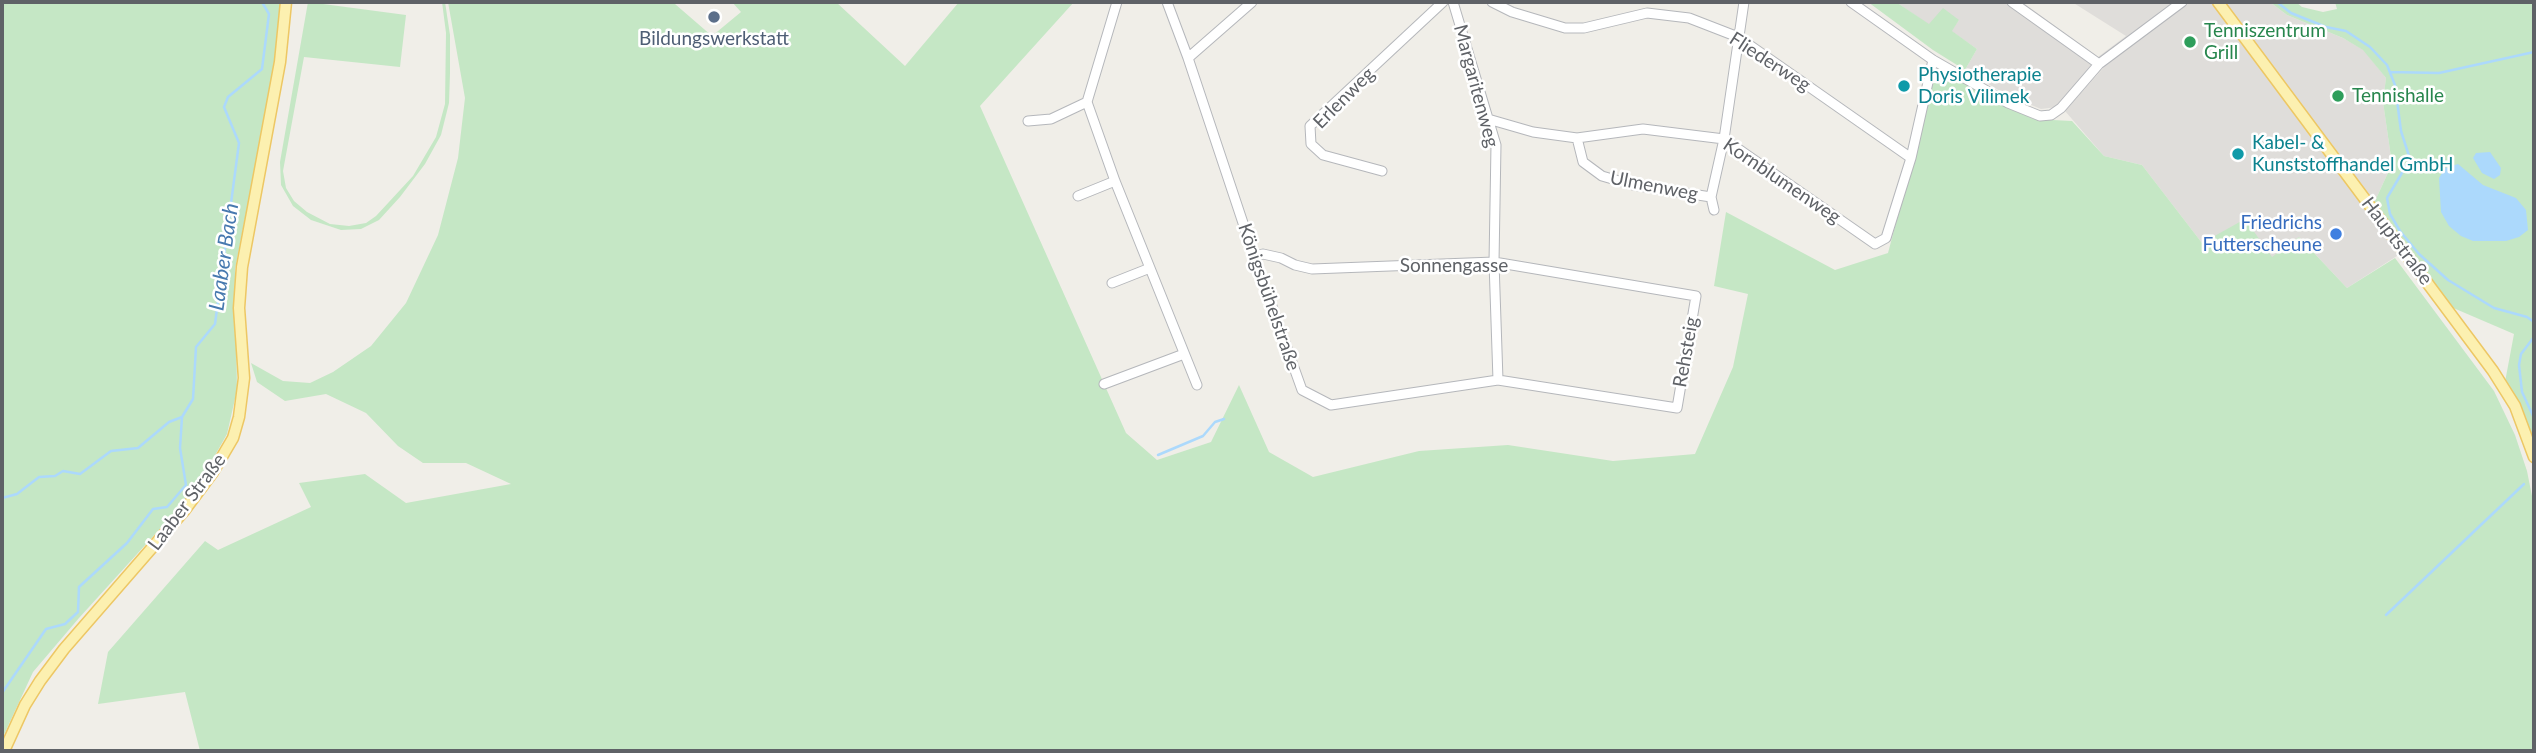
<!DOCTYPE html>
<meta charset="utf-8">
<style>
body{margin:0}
#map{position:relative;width:2536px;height:753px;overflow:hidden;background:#f0eee8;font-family:Lato,sans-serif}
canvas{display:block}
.frame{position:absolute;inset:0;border:4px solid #5f6267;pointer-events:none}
</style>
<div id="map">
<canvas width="2536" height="753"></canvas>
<div class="frame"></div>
</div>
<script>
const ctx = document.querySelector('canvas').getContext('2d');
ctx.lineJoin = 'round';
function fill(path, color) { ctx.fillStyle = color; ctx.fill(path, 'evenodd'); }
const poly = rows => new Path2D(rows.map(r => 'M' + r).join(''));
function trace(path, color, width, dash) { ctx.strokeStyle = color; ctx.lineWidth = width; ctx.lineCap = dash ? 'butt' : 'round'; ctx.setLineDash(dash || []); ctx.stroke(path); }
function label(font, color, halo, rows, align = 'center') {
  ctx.font = font + ' Lato,sans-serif'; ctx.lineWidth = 5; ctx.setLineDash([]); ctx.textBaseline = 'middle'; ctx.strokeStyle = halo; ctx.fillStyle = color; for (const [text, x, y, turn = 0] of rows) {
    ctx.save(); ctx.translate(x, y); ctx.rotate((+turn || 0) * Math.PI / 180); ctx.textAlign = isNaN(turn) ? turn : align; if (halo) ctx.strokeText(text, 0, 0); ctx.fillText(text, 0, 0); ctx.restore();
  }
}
fill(poly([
 [1896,2,2022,2,2098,57,2126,36,2072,2,2270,2,2287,15,2343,38,2364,50,2386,78,2383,102,2392,164,2369,214,2400,254,2347,288,2299,237,2272,258,2202,243,2142,165,2104,156,2065,111,2106,65,2099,58,2057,107,2041,109,2005,94,1965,70,1977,49,1951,31,1959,20,1929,25]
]), '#dfddda');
fill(poly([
 [2,2,282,2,274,72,235,269,237,390,227,434,196,489,79,618,33,672,2,739],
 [308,2,406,15,400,67,304,57,283,171,286,188,294,201,307,212,330,224,349,226,366,223,376,216,413,176,436,137,445,104,446,33,442,2,445,2,450,35,450,73,449,103,441,135,425,164,400,197,379,220,361,229,341,230,311,220,293,206,281,185,280,162],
 [448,2,677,2,675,4,712,36,741,12,732,2,836,2,905,66,959,2,1074,2,980,106,1126,433,1157,460,1211,442,1239,385,1269,452,1313,477,1419,451,1508,445,1613,461,1695,454,1733,367,1748,294,1714,286,1726,212,1835,270,1888,253,1937,68,2033,119,2072,121,2104,156,2142,165,2202,243,2245,219,2272,257,2299,237,2347,288,2395,258,2494,391,2515,435,2527,471,2534,506,2534,751,200,751,185,692,98,704,108,652,205,541,218,550,311,507,299,483,365,474,406,503,511,484,466,463,423,463,398,446,366,413,326,394,285,401,257,382,251,363,283,381,310,383,333,372,371,346,406,303,438,235,458,158,465,98],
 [1868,2,1896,2,1929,24,1943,8,1959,20,1952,31,1977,49,1965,70,1933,50],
 [2270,2,2296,2,2302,7,2323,12,2337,9,2335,2,2534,2,2534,460,2505,382,2514,334,2451,307,2400,254,2369,214,2392,164,2383,102,2386,78,2363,50,2343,38,2287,15]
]), '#c5e7c5');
fill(poly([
 [2490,152,2501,168,2500,175,2494,179,2482,173,2473,158,2476,153],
 [2458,164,2483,185,2516,198,2526,210,2528,230,2519,237,2506,241,2473,241,2461,236,2449,226,2441,212,2439,178,2445,168]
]), '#acd9fc');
trace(poly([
 [2277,2,2291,13,2326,27,2346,31,2370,47,2387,65,2395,85,2401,131,2409,156,2409,161,2387,198,2390,214,2400,231,2419,254,2448,280,2494,308,2527,317,2534,322],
 [2390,72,2439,73,2534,52],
 [2534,337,2521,354,2519,365,2522,392,2534,418],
 [1158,455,1203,436,1215,422,1224,419],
 [2,498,17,494,39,477,55,476,63,471,80,474,111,451,138,448,169,422,182,417],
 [2386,615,2524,484],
 [2,693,46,629,65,624,78,612,79,587,127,543,153,509,167,507,186,485,180,448,182,417,193,399,196,347,215,324,239,143,224,107,228,97,262,69,269,14,262,2]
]), '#acd9fc', 2.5);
const minor = poly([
 [1117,2,1087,102,1115,181,1197,385],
 [1167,2,1188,58,1254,256,1302,390,1331,405,1498,380,1677,408,1696,296,1494,262,1312,269,1295,265,1281,258,1263,254,1254,256],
 [1453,2,1496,145,1494,262,1498,380],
 [1492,2,1512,12,1565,28,1584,28,1647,13,1689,18,1738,37,1911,158],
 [1851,2,1933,60,2008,103,2040,116,2051,115,2061,108,2099,64,2182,2],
 [2012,2,2099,64],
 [1188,58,1252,2],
 [1488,119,1533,132,1577,138,1643,129,1724,139,1875,244,1886,238,1911,158,1933,60],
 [1028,121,1051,119,1087,102],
 [1577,138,1583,162,1602,176,1633,185,1711,197],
 [1382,171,1323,155,1311,144,1310,126,1443,2],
 [1078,196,1115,181],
 [1714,210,1711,197,1724,139,1744,2],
 [1112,283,1150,268],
 [1104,384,1184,354]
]);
const major = poly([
 [2218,2,2493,371,2515,406,2534,457],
 [4,751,25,705,40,681,64,649,184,511,213,472,233,438,239,417,244,378,239,308,242,267,280,62,286,2]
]);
trace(minor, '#b5b7bb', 11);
trace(major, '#edc764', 13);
trace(minor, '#fff', 9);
trace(major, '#fcf0b0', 10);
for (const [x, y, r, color] of [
 [714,17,7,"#5c6f8a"],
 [2190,42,7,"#2e9e5b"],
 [1904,86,7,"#0f9aa8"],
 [2338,96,7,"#2e9e5b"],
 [2238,154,7,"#0f9aa8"],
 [2336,234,7,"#3f7fe0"]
]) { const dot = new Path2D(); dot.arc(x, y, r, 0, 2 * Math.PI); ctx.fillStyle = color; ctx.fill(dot); trace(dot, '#fff', 2.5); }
label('19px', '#27864d', '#fff', [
 ["Tenniszentrum",2204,31],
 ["Grill",2204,53],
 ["Tennishalle",2352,96]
], 'left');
label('19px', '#4e5e75', '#fff', [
 ["Bildungswerkstatt",714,39]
]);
label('19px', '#5f6267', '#fff', [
 ["Fliederweg",1770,62,33],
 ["Margaritenweg",1476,86,75],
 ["Erlenweg",1344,98,-45],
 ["Kornblumenweg",1782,181,34],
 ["Ulmenweg",1654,186,11],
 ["Hauptstraße",2397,241,53],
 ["Sonnengasse",1454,266],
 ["Königsbühelstraße",1269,297,71],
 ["Rehsteig",1686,352,-80],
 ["Laaber Straße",187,502,-53]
]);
label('19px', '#0d838f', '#fff', [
 ["Physiotherapie",1918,75],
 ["Doris Vilimek",1918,97],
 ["Kabel- &",2252,143],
 ["Kunststoffhandel GmbH",2252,165]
], 'left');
label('19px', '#366cbe', '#fff', [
 ["Friedrichs",2322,223],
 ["Futterscheune",2322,245]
], 'right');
label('italic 21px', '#4779af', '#fff', [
 ["Laaber Bach",224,257,-82]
]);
</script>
